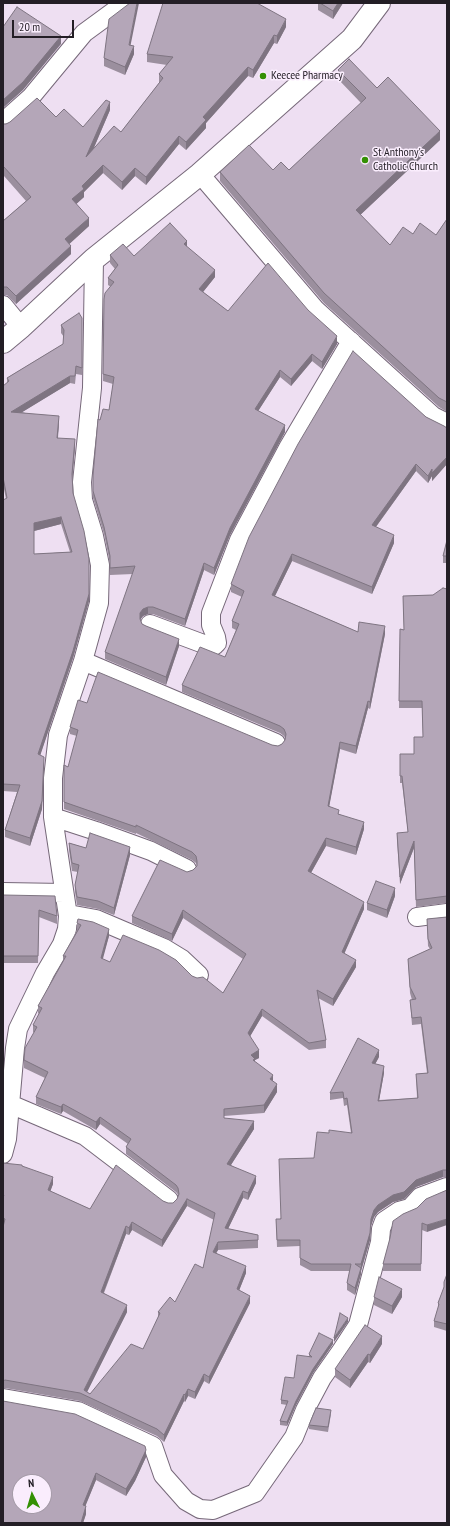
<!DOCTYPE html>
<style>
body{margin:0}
#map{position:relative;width:450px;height:1526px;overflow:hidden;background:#eedff2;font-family:"PT Sans Narrow",sans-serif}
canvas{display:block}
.frame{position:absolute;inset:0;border:4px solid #231e25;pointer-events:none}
.north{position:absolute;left:12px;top:1474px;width:40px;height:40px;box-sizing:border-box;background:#faedfd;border:1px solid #a49aa7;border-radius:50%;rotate:355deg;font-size:11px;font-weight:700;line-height:16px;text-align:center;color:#231e25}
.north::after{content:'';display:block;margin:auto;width:14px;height:18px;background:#349004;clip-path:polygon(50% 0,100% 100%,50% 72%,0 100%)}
.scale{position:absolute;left:12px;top:20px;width:62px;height:18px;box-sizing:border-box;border:2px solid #231e25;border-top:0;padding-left:5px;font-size:12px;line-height:14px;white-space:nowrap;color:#231e25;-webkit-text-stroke:3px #faedfd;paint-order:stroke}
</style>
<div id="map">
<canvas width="450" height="1526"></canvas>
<div class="frame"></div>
<div class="north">N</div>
<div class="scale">20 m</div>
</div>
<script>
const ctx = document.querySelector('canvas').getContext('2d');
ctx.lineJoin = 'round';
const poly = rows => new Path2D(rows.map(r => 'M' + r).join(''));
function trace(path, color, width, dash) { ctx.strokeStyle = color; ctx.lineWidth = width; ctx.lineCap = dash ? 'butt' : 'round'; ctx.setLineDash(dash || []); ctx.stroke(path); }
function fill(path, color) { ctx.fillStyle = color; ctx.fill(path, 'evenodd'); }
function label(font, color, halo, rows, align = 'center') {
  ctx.font = font + ' "PT Sans Narrow",sans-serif'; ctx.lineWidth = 3; ctx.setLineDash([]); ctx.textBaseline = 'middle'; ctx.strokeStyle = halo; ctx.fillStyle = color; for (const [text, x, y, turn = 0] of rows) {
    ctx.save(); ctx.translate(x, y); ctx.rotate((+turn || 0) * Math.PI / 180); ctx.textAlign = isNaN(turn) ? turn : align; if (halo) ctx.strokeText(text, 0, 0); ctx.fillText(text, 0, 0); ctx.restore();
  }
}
const minor = poly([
 [3,122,31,97,84,33,125,3],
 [200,174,316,310,433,416,447,423],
 [3,305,21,327],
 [150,624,209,646,214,646,217,643,216,637,211,625,211,613,239,540,289,446,351,341],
 [83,661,276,743],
 [53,817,96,831,151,851,187,869],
 [3,892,64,893],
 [68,916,74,915,96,919,164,948,182,959,199,975],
 [417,917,447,913],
 [10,1104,85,1136,169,1200],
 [3,1154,7,1139,15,1048,18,1029,45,973,62,944,67,929,68,916,53,817,53,778,58,735,83,661,99,603,100,565,94,536,83,500,82,482,92,388,94,259],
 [3,1398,78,1411,153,1446,163,1475,186,1501,200,1509,213,1510,255,1493,294,1437,305,1410,322,1378,341,1351,358,1325,380,1242,381,1229,384,1221,399,1211,410,1208,420,1197,447,1187]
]);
const tertiary = poly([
 [3,342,21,327,94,259,200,174,352,39,379,3]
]);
trace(minor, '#766879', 20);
trace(tertiary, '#766879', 24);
trace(minor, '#fff', 18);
trace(tertiary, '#fff', 22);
fill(poly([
 [318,3,343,3,333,19,318,10],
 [286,27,277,44,274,43,253,78,248,76,206,123,206,128,186,150,179,144,146,185,135,176,122,190,103,173,84,192,84,197,76,204,89,226,69,244,71,254,16,304,7,295,3,295,3,221,26,201,4,176,3,176,3,124,56,117,83,127,110,110,93,150,121,132,159,83,159,74,167,65,147,62,147,54],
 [130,45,134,54,125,75,104,66,104,58],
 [338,70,377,88,440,140,360,215,390,245,413,234,436,235,447,219,447,412,439,407,324,303,220,181,220,172,273,170,289,170,361,103,338,79],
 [187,247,215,277,203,292,228,311,337,344,322,369,312,361,291,386,280,377,258,411,285,432,230,535,214,575,204,570,185,626,153,614,148,614,143,616,140,620,142,624,179,646,166,685,105,659,105,652,133,574,110,575,110,563,104,534,93,498,93,475,100,420,109,410,113,384,103,381,104,299,111,287,108,285,108,278,115,269,110,263,110,255,134,256],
 [82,318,82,375,76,374,75,384,70,383,22,412,59,423,58,438,75,447,72,479,73,493,89,601,73,658,40,755,44,764,42,809,30,846,5,837,5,830,17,792,3,791,3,500,6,499,3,484,3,386,7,383,7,378,63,344,64,337,61,333,61,325],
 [61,524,70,552,34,554,34,531],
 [426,417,447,428,447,464,432,481,432,476,428,483,416,471,376,527,394,543,372,594,292,561,275,596,358,632,385,634,370,709,368,708,356,754,340,749,329,806,339,814,364,829,356,855,326,846,311,873,364,909,344,953,356,967,333,1006,318,998,326,1040,326,1048,309,1050,262,1016,250,1036,259,1058,255,1060,255,1062,273,1081,277,1092,264,1113,224,1116,224,1118,254,1129,231,1165,256,1183,248,1200,243,1198,228,1229,258,1235,258,1248,218,1250,216,1253,246,1273,239,1290,250,1303,209,1384,204,1381,195,1399,188,1396,185,1402,184,1401,164,1442,157,1436,80,1401,5,1388,3,1388,3,1163,22,1166,53,1184,50,1191,90,1209,163,1201,168,1203,173,1203,177,1199,179,1196,176,1192,126,1154,126,1147,128,1144,100,1124,96,1130,63,1111,61,1114,36,1104,36,1097,45,1078,24,1068,24,1060,34,1033,33,1032,33,1025,39,1014,38,1013,38,1006,63,961,63,956,77,930,77,923,109,936,102,959,110,962,192,976,223,993,243,959,183,918,172,941,132,923,132,916,187,872,193,870,197,866,196,863,192,860,136,833,136,834,64,809,64,765,68,767,77,736,70,734,70,727,87,703,272,745,278,746,282,744,286,740,284,736,280,733,182,692,182,685,225,657,236,630,232,628,232,621,242,597,231,592,231,584],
 [187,1206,214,1220,203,1268,175,1302,158,1312,158,1318,143,1349,90,1394,87,1392,127,1312,104,1293,126,1234,129,1235,132,1230,162,1247],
 [447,540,447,563,443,563,443,556],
 [447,589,447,903,416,907,414,848,400,884,397,840,397,833,408,833,402,783,400,783,400,754,414,754,414,737,423,737,422,708,399,708,400,629,404,630,403,596,433,595],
 [69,843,86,848,130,855,114,915,98,909,77,905,75,892,75,885,78,872,72,871,69,850],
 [3,895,57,916,57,924,39,917,38,963,3,963],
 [395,896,387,918,367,910,367,903],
 [447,917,447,1177,443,1177,416,1187,404,1199,393,1202,378,1212,374,1217,371,1226,370,1240,361,1271,361,1274,355,1295,347,1290,347,1283,350,1271,311,1271,300,1265,300,1246,277,1247,276,1219,280,1219,329,1133,351,1133,347,1105,344,1106,343,1098,330,1100,330,1093,379,1057,375,1064,384,1073,379,1100,417,1098,416,1074,427,1073,421,1024,412,1025,410,1000,412,1000,410,993,408,959,430,949,428,946,427,919],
 [447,1190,427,1232,422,1230,421,1271,383,1271,383,1264,417,1208],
 [447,1274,447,1331,434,1327,434,1321,438,1308,438,1303,444,1287],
 [374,1297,402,1297,392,1314,374,1305],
 [333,1344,313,1373,296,1405,287,1426,280,1425,280,1421,287,1405,281,1404,281,1400,309,1356,309,1354],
 [382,1344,370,1363,368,1362,350,1388,335,1377,335,1369],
 [3,1401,146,1457,135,1481,126,1496,96,1480,85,1506,86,1514,83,1523,3,1523],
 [331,1414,328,1432,309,1429,309,1425]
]), '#9b8f9e');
fill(poly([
 [137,3,139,3,129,53,129,45],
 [338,3,343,3,333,19,333,11],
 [286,19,286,27,277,44,277,36],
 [274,35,274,43,253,78,253,70],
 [61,36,61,44,23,90,3,108,3,100],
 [134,46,134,54,125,75,125,67],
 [248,67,248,76,206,123,206,128,186,150,186,142,203,117],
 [110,102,110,110,86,166,86,157],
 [440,131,440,140,356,219,356,210],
 [179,136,179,144,146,185,146,177],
 [103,165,103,173,84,192,84,197,72,208,72,199,82,186],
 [4,167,4,176,3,176,3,168],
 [135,168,135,176,122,190,122,182],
 [89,218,89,226,65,248,65,239],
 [187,241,187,248,184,244],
 [71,246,71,254,16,304,16,296],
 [215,270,215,277,199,297,199,289],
 [337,336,337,344,322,369,322,362],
 [312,354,312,361,291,386,291,379],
 [280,370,280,377,255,416,255,409],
 [70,376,70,383,11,419,11,412],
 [59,416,59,423,57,445,57,438],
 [285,425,285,432,230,535,214,575,214,568,230,528],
 [75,439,75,447,72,481,72,474],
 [447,457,447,464,432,481,432,476,428,483,428,476,432,469],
 [416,464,416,471,372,532,372,525],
 [61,517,61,524,34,531,34,523],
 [394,535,394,543,372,594,372,587],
 [292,554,292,561,272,602,272,595],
 [89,559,89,601,73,658,38,762,38,754],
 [204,563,204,570,185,626,185,619],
 [148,607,148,614,143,616,140,620,140,613,143,609],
 [385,626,385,634,370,709,370,702],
 [179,639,179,646,166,685,166,677],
 [368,701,368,708,356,754,356,746],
 [340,742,340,749,328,813,328,806],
 [44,764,42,809,30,846,30,838],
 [364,822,364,829,356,855,356,847],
 [326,838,326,846,308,878,308,871],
 [414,841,414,848,400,884,400,877],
 [130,847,130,855,114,915,114,908],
 [395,888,395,896,387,918,387,910],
 [364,902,364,909,342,959,342,952],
 [183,910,183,918,172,941,172,934],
 [109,929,109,936,101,966,101,958],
 [356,960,356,967,333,1006,333,999],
 [262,1009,262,1016,248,1040,248,1033],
 [259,1050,259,1058,255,1060,255,1066,251,1055],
 [379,1050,379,1057,372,1070,372,1063],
 [384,1066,384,1073,378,1107,378,1101],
 [273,1075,273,1082,270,1079],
 [277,1084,277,1092,264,1113,264,1105],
 [63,1104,63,1111,61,1114,61,1107],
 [100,1117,100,1124,96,1130,96,1122],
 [254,1121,254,1129,227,1171,227,1164],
 [443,1170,443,1177,416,1187,404,1199,393,1202,378,1212,374,1217,371,1226,370,1240,361,1271,361,1264,371,1219,374,1210,378,1205,416,1180],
 [256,1176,256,1183,248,1200,248,1193],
 [53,1177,53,1184,48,1198,48,1190],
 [243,1191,243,1198,225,1235,225,1228],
 [187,1199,187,1206,162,1247,162,1240],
 [447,1219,447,1225,427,1232,427,1225],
 [132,1222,132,1230,129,1235,129,1228],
 [126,1226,126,1234,101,1299,101,1292],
 [218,1242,218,1250,213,1259,213,1252],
 [246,1266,246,1273,237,1296,237,1289],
 [361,1268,361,1274,355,1295,355,1288],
 [402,1289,402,1297,392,1314,392,1306],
 [250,1296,250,1303,209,1384,209,1377],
 [127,1305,127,1312,85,1396,84,1390],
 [348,1318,348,1322,334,1342,334,1338],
 [382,1336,382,1344,370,1363,370,1355],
 [333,1340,333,1344,313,1373,296,1405,287,1426,287,1422,296,1401,313,1369],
 [368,1354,368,1362,350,1388,350,1380],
 [204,1374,204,1381,195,1399,195,1392],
 [188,1389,188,1396,185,1402,185,1395],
 [184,1394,184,1401,164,1442,164,1435],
 [146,1450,146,1457,135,1481,126,1496,126,1489],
 [96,1473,96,1480,83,1512,83,1505],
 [86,1506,86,1514,83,1523,81,1523]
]), '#7e7481');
const building = poly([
 [130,3,137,3,129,45,134,46,125,67,104,58,109,19,130,3],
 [163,3,257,3,286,19,277,36,274,35,253,70,248,67,203,117,206,120,186,142,179,136,146,177,135,168,122,182,103,165,82,186,84,189,72,199,89,218,65,239,71,246,16,296,7,287,3,287,3,221,31,197,4,167,3,168,3,124,6,124,10,122,37,98,56,117,64,109,83,127,106,100,110,102,86,157,114,126,121,132,163,78,159,74,173,57,147,54,163,3],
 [320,3,338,3,333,11,320,3],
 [17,7,61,36,23,82,3,100,3,27,17,7],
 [349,59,377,88,388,77,440,131,356,210,390,245,403,227,413,234,420,223,436,235,447,219,447,402,439,398,324,293,220,172,249,145,273,170,281,162,289,170,366,98,338,70,349,59],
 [170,223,187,241,184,244,215,270,199,289,228,311,268,263,308,310,337,336,322,362,312,354,291,379,280,370,255,409,285,425,230,528,214,568,204,563,185,619,153,607,148,607,143,609,140,613,140,619,142,624,146,626,179,639,166,677,105,652,135,566,110,568,110,556,104,527,93,491,93,475,98,419,100,420,103,409,109,410,114,377,103,374,104,299,105,293,114,282,108,278,118,265,110,255,123,244,134,256,170,223],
 [79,313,82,318,82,368,76,366,75,376,70,376,11,412,59,416,57,438,75,439,72,474,73,493,84,531,89,559,89,594,73,651,38,754,44,757,42,801,30,838,5,830,20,785,3,784,3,500,7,498,3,477,3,386,9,381,7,378,63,344,64,330,61,325,79,313],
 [61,517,72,552,34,554,34,523,61,517],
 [353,351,426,417,444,426,447,428,447,457,432,473,432,469,428,476,416,464,372,525,394,535,372,587,292,554,272,595,358,632,359,622,385,626,370,702,368,701,356,746,340,742,328,806,339,810,338,814,364,822,356,847,326,838,308,871,364,902,342,952,356,960,333,999,317,990,326,1040,309,1043,262,1009,248,1033,259,1050,251,1055,255,1059,253,1060,273,1075,270,1079,277,1084,264,1105,224,1109,224,1118,254,1121,227,1164,256,1176,248,1193,243,1191,225,1228,258,1235,258,1240,218,1242,213,1252,246,1266,237,1289,250,1296,209,1377,204,1374,195,1392,188,1389,185,1395,184,1394,164,1435,157,1429,80,1393,5,1380,3,1381,3,1227,5,1219,3,1218,3,1197,4,1195,3,1195,3,1163,22,1165,22,1166,53,1177,48,1190,90,1209,116,1165,163,1201,168,1203,173,1203,177,1199,179,1194,178,1188,176,1185,126,1147,131,1139,100,1117,96,1122,63,1104,61,1107,36,1097,48,1072,24,1060,25,1048,37,1027,33,1025,42,1008,38,1006,66,956,63,956,81,925,77,923,78,919,93,922,109,929,101,958,110,962,123,935,159,950,176,960,192,976,197,978,203,977,223,993,246,954,183,910,172,934,132,916,160,860,187,872,193,870,197,866,197,861,196,856,192,852,136,825,136,827,64,802,64,765,68,767,78,730,70,727,78,700,87,703,98,672,272,745,278,746,282,744,285,740,286,734,284,729,280,726,182,685,200,647,225,657,239,624,232,621,244,591,231,584,249,537,298,444,353,351],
 [187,1199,215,1213,203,1268,195,1264,175,1302,170,1297,158,1312,160,1313,143,1349,131,1344,90,1394,84,1390,127,1305,101,1292,126,1226,129,1228,132,1222,162,1240,187,1199],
 [447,540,447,556,443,556,447,540],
 [443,588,447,589,447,896,416,900,414,841,400,877,397,833,408,832,402,776,400,776,400,754,414,754,414,737,423,737,422,701,399,701,400,629,404,630,403,596,433,595,443,588],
 [90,833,130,847,114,908,98,901,77,897,75,885,79,865,72,863,69,843,86,848,90,833],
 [376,881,395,888,387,910,367,903,376,881],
 [3,895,55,896,57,916,39,910,38,956,3,956,3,895],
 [447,917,447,1170,443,1170,416,1180,404,1192,393,1195,378,1205,374,1210,371,1219,370,1233,361,1264,355,1264,361,1268,355,1288,347,1283,351,1264,311,1264,300,1258,300,1240,277,1240,276,1219,281,1219,279,1159,314,1158,317,1132,329,1133,329,1130,352,1133,347,1098,344,1099,343,1092,330,1093,358,1038,379,1050,372,1063,384,1066,378,1101,418,1098,416,1074,428,1073,421,1017,412,1018,410,1000,416,999,410,987,408,959,432,948,428,939,427,919,447,917],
 [447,1190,447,1219,427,1225,422,1223,421,1264,383,1264,390,1238,393,1221,403,1214,417,1208,426,1199,447,1190],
 [447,1274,447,1324,434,1321,439,1304,438,1303,444,1287,444,1282,447,1274],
 [379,1277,402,1289,392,1306,374,1297,379,1277],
 [340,1313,348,1318,334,1338,340,1313],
 [365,1325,382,1336,370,1355,368,1354,350,1380,335,1369,365,1325],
 [319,1333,333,1340,313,1369,296,1401,287,1422,280,1421,288,1401,281,1400,285,1377,294,1378,297,1355,312,1357,309,1354,319,1333],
 [3,1401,75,1414,145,1446,146,1450,135,1474,126,1489,96,1473,83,1505,86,1506,81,1523,3,1523,3,1401],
 [20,1482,44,1482,44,1506,20,1506,20,1482],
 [316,1408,331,1410,328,1427,309,1425,316,1408]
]);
fill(building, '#b4a6b8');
trace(building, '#7e7481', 1);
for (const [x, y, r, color] of [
 [263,76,4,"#349004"],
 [365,160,4,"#349004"]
]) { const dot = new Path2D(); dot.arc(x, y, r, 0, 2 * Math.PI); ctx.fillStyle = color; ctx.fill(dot); trace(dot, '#faedfd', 1.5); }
label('12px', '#231e25', '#faedfd', [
 ["Keecee Pharmacy",271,76],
 ["St Anthony's",373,153],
 ["Catholic Church",373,167]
], 'left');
</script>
